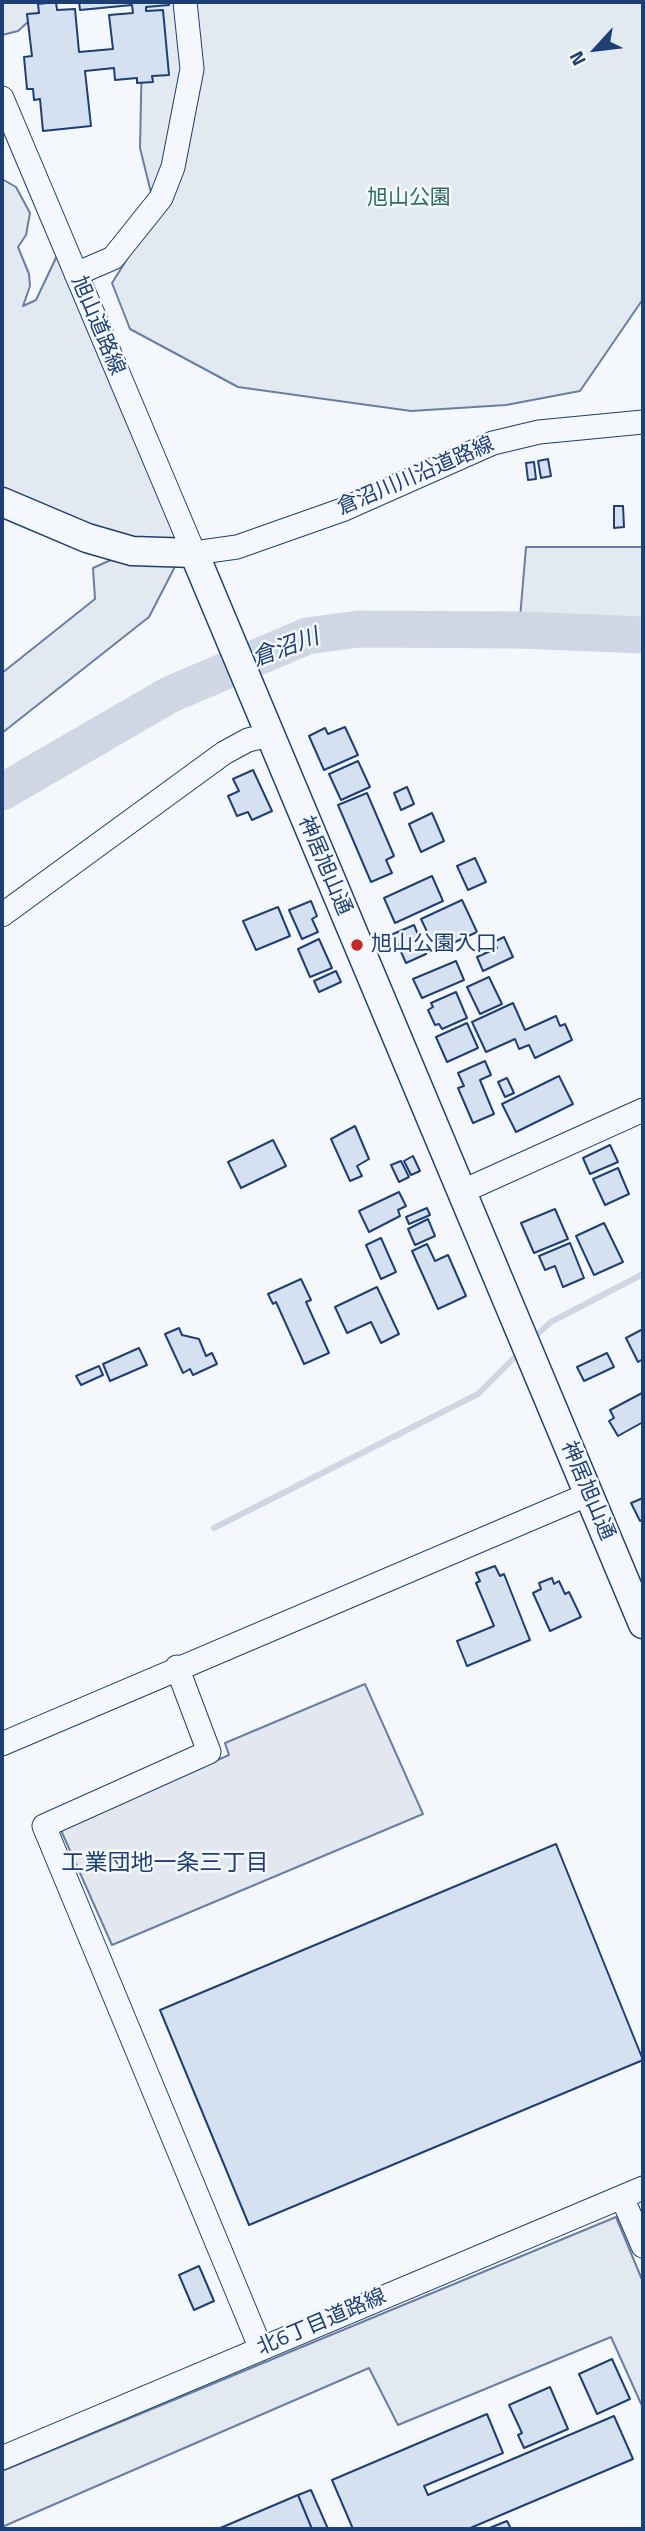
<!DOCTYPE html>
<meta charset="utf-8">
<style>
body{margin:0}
#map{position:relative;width:645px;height:2531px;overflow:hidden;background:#f4f7fb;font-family:"Titillium Web",sans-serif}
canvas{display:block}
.frame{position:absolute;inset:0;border:4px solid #1d3f73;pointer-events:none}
.north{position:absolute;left:561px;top:14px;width:70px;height:70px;-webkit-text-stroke:5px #f4f7fb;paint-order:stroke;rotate:243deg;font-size:19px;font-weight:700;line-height:28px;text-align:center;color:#1d3f73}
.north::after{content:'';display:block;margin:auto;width:24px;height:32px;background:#1d3f73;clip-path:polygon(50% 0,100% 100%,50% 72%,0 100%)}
</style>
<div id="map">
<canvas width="645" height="2531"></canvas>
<div class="frame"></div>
<div class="north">N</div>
</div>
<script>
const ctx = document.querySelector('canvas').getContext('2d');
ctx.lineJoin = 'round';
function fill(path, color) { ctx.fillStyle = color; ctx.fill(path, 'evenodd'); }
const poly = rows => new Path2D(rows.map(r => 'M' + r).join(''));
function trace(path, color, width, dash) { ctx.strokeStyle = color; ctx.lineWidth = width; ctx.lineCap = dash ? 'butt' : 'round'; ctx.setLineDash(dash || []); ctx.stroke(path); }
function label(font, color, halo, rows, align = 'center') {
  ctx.font = font + ' "Titillium Web","Noto Sans JP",sans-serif'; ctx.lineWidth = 5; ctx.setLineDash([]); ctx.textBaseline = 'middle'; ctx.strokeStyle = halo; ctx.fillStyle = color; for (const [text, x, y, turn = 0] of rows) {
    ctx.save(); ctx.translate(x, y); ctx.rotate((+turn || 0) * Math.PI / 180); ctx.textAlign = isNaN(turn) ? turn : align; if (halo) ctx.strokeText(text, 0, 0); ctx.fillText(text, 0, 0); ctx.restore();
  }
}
const green = poly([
 [2,2,50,2,18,31,2,35,2,2],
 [143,2,643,2,643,299,580,391,506,405,411,411,238,387,130,329,112,283,156,213,140,148,143,2],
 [2,179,16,187,30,213,26,235,18,247,29,274,30,286,23,306,36,300,63,243,182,553,149,617,2,733,2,673,95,599,93,568,131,551,2,497,2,179],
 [526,547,643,547,643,635,519,630,526,547],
 [616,2217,643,2282,643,2408,611,2337,398,2425,369,2368,2,2527,2,2471,616,2217]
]);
fill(green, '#e3e9f0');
trace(green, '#687fa3', 2);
const parking = poly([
 [365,1684,423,1814,112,1945,60,1828,229,1755,225,1743,365,1684]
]);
fill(parking, '#e3e8f0');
trace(parking, '#687fa3', 2);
trace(poly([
 [531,1340,551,1322,643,1274],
 [214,1528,478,1394,521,1351]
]), '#cfd7e4', 6);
trace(poly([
 [2,792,169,695,307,636,359,629,519,630,643,635]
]), '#cfd7e4', 37);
const building = poly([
 [56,2,57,10,75,9,79,52,113,49,109,15,133,13,132,5,80,10,79,2,169,2,169,5,146,7,146,11,163,10,169,75,152,76,153,82,137,83,137,78,115,80,114,68,85,71,91,126,43,131,40,99,34,100,33,89,27,89,24,57,32,56,27,14,39,13,38,4,56,2],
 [548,459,551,476,541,478,538,461,548,459],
 [534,462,536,479,528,480,526,463,534,462],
 [614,506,623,506,624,527,614,528,614,506],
 [345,727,358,755,324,770,309,736,325,728,328,734,345,727],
 [358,761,370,787,341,800,329,774,358,761],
 [253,770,272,811,252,820,248,812,237,816,228,796,239,791,233,779,253,770],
 [407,787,414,804,401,810,394,793,407,787],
 [367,793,394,856,386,860,392,873,371,882,338,805,367,793],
 [432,813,444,841,421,852,409,824,432,813],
 [475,858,486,882,468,890,457,866,475,858],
 [432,876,443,901,395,923,384,898,432,876],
 [462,900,477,932,453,943,448,932,431,940,421,919,462,900],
 [311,901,317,916,312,919,318,932,302,939,289,910,311,901],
 [278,907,290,936,256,950,243,921,278,907],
 [414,925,426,954,406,963,393,934,414,925],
 [504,937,513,957,483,971,477,957,497,948,494,942,504,937],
 [319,939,332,968,310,977,298,949,319,939],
 [456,961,464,980,422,998,413,979,456,961],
 [336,971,341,982,319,992,314,981,336,971],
 [489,977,502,1004,480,1014,467,987,489,977],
 [456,992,467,1018,442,1029,439,1024,435,1025,428,1010,433,1007,431,1003,456,992],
 [513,1003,525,1030,556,1016,560,1026,565,1024,572,1040,535,1058,529,1045,519,1049,515,1039,486,1052,472,1022,513,1003],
 [467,1023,478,1048,447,1062,436,1037,467,1023],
 [485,1061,491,1075,480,1080,494,1114,473,1123,458,1088,464,1086,458,1073,485,1061],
 [559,1076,573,1104,516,1132,502,1104,559,1076],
 [507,1078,514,1093,505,1097,498,1082,507,1078],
 [355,1126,369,1159,357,1166,362,1176,350,1181,331,1139,355,1126],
 [273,1140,286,1166,241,1188,228,1162,273,1140],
 [610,1145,618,1162,590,1174,583,1158,610,1145],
 [413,1156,420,1171,411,1175,404,1161,413,1156],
 [401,1161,409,1177,399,1182,391,1165,401,1161],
 [618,1168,629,1194,605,1205,593,1179,618,1168],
 [399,1192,406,1206,398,1210,400,1216,369,1232,359,1211,399,1192],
 [427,1208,430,1215,409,1224,406,1217,427,1208],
 [555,1209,568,1239,534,1253,521,1223,555,1209],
 [428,1219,435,1236,415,1245,408,1229,428,1219],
 [604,1223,623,1262,594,1275,576,1236,604,1223],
 [381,1238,396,1272,381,1279,366,1245,381,1238],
 [570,1243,584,1278,563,1287,555,1266,545,1270,539,1256,570,1243],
 [427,1244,435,1261,448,1255,466,1296,438,1309,412,1251,427,1244],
 [301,1279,311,1300,306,1302,329,1353,304,1364,276,1302,273,1304,268,1294,301,1279],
 [377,1287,399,1334,381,1343,371,1322,347,1333,335,1307,377,1287],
 [179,1328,182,1335,199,1339,206,1356,212,1353,217,1364,193,1375,190,1369,183,1373,165,1334,179,1328],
 [643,1329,643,1359,638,1362,626,1338,643,1329],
 [139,1348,147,1365,110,1381,103,1364,139,1348],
 [607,1353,614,1367,584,1381,577,1367,607,1353],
 [99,1366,103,1375,81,1385,76,1376,99,1366],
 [642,1393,643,1422,618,1436,609,1421,614,1418,610,1410,642,1393],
 [643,1498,643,1519,640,1521,631,1503,643,1498],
 [495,1566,500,1576,504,1574,530,1640,467,1666,457,1641,494,1626,476,1583,480,1581,476,1573,495,1566],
 [552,1578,554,1584,559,1581,565,1594,569,1592,581,1617,550,1631,533,1593,541,1589,539,1583,552,1578],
 [556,1844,643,2060,249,2225,160,2010,556,1844],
 [199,2266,214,2301,194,2310,179,2275,199,2266],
 [612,2359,630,2399,597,2414,579,2374,612,2359],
 [550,2387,568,2429,524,2448,518,2435,522,2433,509,2405,550,2387],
 [487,2414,503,2453,424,2486,428,2495,614,2416,633,2459,468,2529,353,2529,332,2480,487,2414],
 [311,2490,328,2529,312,2529,298,2495,311,2490],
 [298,2495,312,2529,218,2529,298,2495],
 [507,2521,511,2529,487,2529,507,2521]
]);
fill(building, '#d5e0f0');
trace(building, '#1d3f73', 2);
const minor = poly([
 [2,98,194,553,237,547,342,510,493,443,539,432,643,422],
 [76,274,113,258,161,198,173,167,192,69,185,2],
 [2,915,224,753,248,740,269,735],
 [461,1192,643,1110],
 [177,1667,209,1752,44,1826,261,2349],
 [2,1744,589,1494],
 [622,2197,643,2246],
 [2,2458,643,2188]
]);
const major = poly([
 [2,502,87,538,132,551,194,553,643,1624]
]);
trace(minor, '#1d3f73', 25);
trace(major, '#1d3f73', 31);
trace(minor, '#f4f7fb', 23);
trace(major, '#f4f7fb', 28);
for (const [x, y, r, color] of [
 [357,945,7,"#c62828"]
]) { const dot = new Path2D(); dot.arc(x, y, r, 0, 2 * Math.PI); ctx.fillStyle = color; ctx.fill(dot); trace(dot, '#f4f7fb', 2.5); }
label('21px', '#2c6c60', '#f4f7fb', [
 ["旭山公園",409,199]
]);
label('21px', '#1d3f73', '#f4f7fb', [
 ["旭山道路線",97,326,67],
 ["倉沼川川沿道路線",416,477,-23],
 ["神居旭山通",324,866,67],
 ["神居旭山通",587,1491,67],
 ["北6丁目道路線",322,2323,-23]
]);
label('21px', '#1d3f73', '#f4f7fb', [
 ["旭山公園入口",371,945]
], 'left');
label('italic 23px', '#1d3f73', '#f4f7fb', [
 ["倉沼川",286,649,-20]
]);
label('23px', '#1d3f73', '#f4f7fb', [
 ["工業団地一条三丁目",165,1864]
]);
</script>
